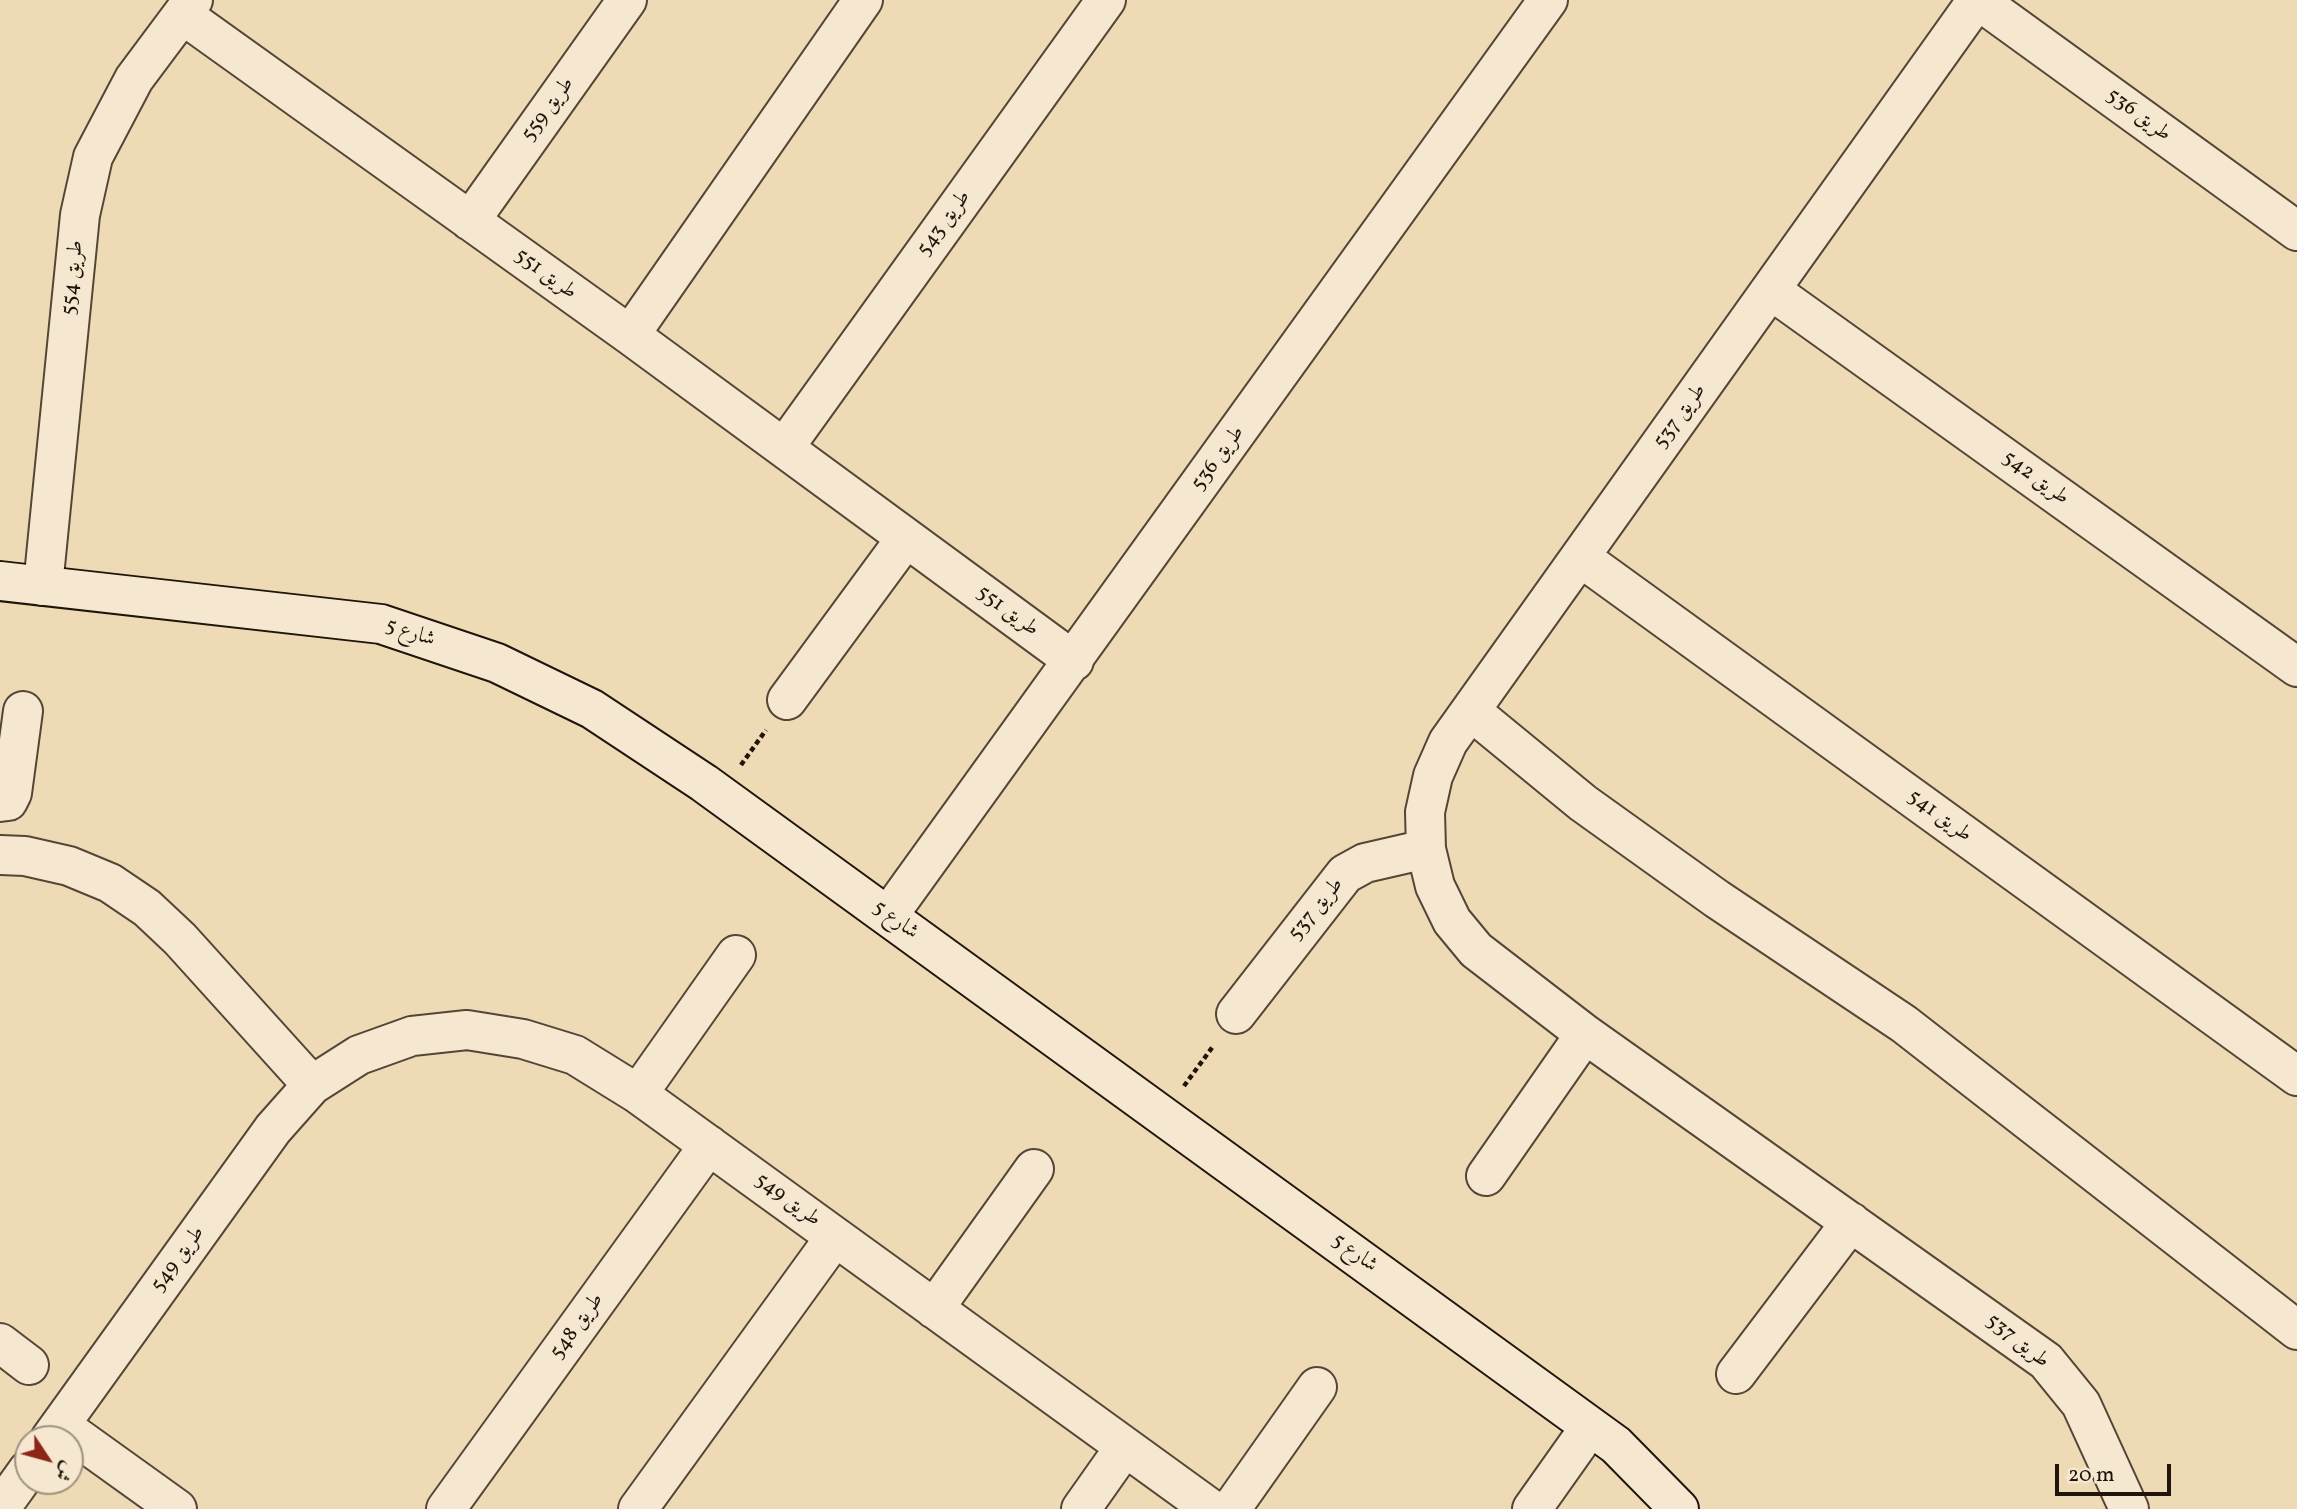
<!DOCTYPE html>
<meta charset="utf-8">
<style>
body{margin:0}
#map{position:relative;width:2297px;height:1509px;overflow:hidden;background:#efdab6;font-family:Vollkorn,Amiri,serif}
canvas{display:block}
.north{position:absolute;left:14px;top:1425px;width:70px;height:70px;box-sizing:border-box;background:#f5e7d0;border:2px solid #9f9381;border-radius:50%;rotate:126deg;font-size:19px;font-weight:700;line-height:28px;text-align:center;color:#1f150b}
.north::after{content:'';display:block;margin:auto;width:24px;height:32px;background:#8f2418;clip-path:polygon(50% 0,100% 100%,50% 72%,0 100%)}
.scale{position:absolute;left:2055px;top:1464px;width:116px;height:32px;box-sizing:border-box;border:4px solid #1f150b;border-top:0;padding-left:9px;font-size:21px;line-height:24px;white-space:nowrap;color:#1f150b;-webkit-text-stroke:5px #f5e7d0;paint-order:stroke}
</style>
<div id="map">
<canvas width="2297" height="1509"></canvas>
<div class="north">ش</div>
<div class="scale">20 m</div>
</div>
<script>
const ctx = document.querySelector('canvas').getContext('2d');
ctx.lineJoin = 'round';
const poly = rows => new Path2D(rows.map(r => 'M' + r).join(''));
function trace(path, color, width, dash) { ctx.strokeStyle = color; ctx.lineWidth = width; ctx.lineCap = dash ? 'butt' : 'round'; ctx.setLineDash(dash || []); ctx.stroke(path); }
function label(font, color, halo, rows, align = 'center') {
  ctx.font = font + ' Vollkorn,Amiri,serif'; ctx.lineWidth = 5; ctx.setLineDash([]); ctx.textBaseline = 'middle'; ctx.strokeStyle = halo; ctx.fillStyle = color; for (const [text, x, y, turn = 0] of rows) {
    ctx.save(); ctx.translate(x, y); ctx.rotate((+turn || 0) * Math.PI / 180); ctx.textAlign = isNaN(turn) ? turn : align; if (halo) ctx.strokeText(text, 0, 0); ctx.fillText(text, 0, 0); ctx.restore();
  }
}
const street = poly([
 [1977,0,1448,742,1433,776,1425,812,1426,849,1435,886,1452,921,1476,950,1585,1034,2046,1361,2081,1404,2129,1509],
 [1978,0,2297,231],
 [183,15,630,335,1074,661],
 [470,221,627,0],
 [1772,291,2297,667],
 [630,335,863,0],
 [784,448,1106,0],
 [1580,557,2297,1076],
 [43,586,80,215,93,157,134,79,193,0],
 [787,700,906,538],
 [1471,711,1583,803,1717,899,1904,1024,2297,1330],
 [0,802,8,801,12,793,23,711],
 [0,855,25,856,69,866,110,883,147,908,180,939,312,1085],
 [888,916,1548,0],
 [1236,1014,1345,874,1365,863,1426,849],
 [638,1094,736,955],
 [1486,1176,1585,1034],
 [934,1309,1034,1169],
 [0,1343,29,1365],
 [1736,1374,1851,1222],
 [60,1425,177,1509],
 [50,1439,273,1129,312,1085,359,1055,412,1036,467,1030,523,1039,575,1055,638,1094,1211,1509],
 [0,1509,28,1470],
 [446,1509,709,1145],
 [638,1509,835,1237],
 [1081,1509,1124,1448],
 [1231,1509,1317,1387],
 [1532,1509,1590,1427]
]);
const secondary = poly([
 [0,581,381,624,497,663,592,709,704,783,1616,1445,1679,1509]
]);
trace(street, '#534636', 42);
trace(secondary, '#1f150b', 42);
trace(poly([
 [741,765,766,730],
 [1184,1086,1214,1045]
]), '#1f150b', 4.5, [5, 3.5]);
trace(street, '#f5e7d0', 38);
trace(secondary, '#f5e7d0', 38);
label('21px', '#1f150b', '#f5e7d0', [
 ["طريق 559",549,110,-54],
 ["طريق 536",2138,116,36],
 ["طريق 543",945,224,-54],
 ["طريق 551",545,275,36],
 ["طريق 554",74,278,-84],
 ["طريق 537",1681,417,-54],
 ["طريق 536",1219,459,-54],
 ["طريق 542",2035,479,36],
 ["طريق 551",1007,612,36],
 ["شارع 5",410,634,18],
 ["طريق 541",1939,817,36],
 ["طريق 537",1317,910,-51],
 ["شارع 5",895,921,36],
 ["طريق 549",787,1201,36],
 ["شارع 5",1354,1254,36],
 ["طريق 549",179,1260,-54],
 ["طريق 548",578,1327,-54],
 ["طريق 537",2017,1342,38]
]);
</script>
